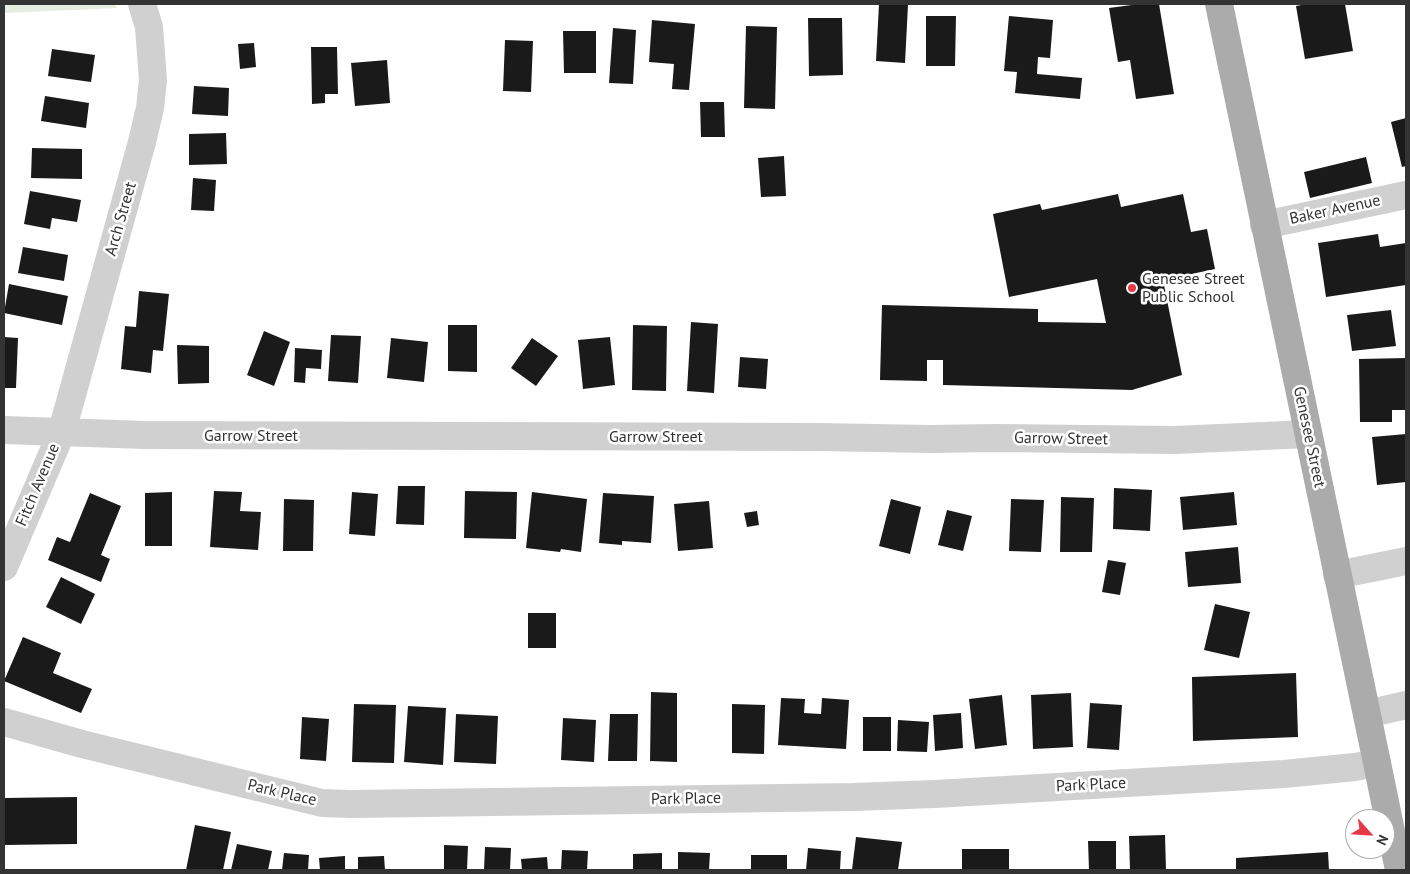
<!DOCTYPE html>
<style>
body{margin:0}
#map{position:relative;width:1410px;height:874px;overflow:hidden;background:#fff;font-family:"PT Sans",sans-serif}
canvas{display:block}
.frame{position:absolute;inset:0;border:5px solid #333;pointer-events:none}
.north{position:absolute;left:1345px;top:809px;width:50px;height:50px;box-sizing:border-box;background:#fff;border:1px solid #adadad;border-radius:50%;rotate:116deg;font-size:14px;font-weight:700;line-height:20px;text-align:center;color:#333}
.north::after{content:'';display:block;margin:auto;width:18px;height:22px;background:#e63946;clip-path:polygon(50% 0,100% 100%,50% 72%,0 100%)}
</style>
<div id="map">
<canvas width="1410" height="874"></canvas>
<div class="frame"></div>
<div class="north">N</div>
</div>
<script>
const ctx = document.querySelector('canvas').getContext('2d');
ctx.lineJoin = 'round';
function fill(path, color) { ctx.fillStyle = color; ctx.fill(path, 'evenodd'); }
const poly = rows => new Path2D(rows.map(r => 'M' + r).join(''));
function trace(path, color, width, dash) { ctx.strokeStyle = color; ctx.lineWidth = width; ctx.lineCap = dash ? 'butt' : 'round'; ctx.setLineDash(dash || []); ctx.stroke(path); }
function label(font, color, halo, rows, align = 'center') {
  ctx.font = font + ' "PT Sans",sans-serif'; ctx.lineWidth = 5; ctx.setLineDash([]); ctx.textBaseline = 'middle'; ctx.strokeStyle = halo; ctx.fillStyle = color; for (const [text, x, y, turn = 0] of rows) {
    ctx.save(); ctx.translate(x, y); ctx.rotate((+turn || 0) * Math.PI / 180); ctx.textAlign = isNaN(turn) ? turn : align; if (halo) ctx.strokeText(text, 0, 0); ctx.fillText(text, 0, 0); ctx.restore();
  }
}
fill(poly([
 [4,4,114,4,117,8,4,13]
]), '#e6ecdf');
fill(poly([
 [879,4,908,5,905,63,876,61],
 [1139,4,1159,4,1174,94,1136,99,1130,60,1118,62,1109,8],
 [1307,4,1345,4,1353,51,1305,59,1296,6],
 [926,16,956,16,955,66,926,66],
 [1009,16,1053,20,1050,58,1038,57,1037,74,1082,78,1080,99,1015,93,1017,72,1004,71],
 [808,18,842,18,843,75,809,76],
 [652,20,695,24,689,90,672,89,674,64,649,62],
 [746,26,777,27,775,109,744,108],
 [613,28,636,30,633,84,609,83],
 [563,31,596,31,596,73,564,73],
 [505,40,533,41,531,92,503,91],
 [254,43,256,67,240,69,238,44],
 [311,47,337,47,338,94,325,94,325,103,312,104],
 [52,49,95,55,91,82,48,76],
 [387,60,390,103,355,106,351,63],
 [194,86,229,88,228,116,192,114],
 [45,96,89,103,86,128,41,121],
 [700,102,724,102,725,137,701,137],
 [1406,118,1406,166,1402,167,1391,122],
 [226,133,227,164,189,165,189,134],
 [32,148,82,149,82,179,31,178],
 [784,156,786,196,761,197,758,158],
 [1366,157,1372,183,1310,198,1304,172],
 [193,178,216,180,214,211,191,210],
 [30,191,81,200,77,222,52,218,50,229,24,224],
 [1118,194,1121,207,1183,194,1191,232,1207,229,1215,269,1163,280,1182,375,1132,390,943,385,943,360,927,360,927,381,880,380,882,305,1038,309,1038,322,1106,323,1097,279,1009,297,993,214,1040,204,1042,210],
 [1378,234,1380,247,1406,243,1406,285,1326,297,1318,243],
 [23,247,68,255,64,281,18,273],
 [9,284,68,296,62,325,4,313],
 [139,291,169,294,163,351,153,350,151,373,121,369,125,326,136,327],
 [1391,310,1396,346,1352,351,1347,315],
 [691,322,718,324,714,393,687,391],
 [448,325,477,325,477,372,448,371],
 [633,325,667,326,666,391,632,390],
 [264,331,290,342,274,386,247,375],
 [331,335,361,336,358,383,328,381],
 [4,337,18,338,16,388,4,388],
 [610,337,615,385,583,389,578,340],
 [391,338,428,342,424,382,387,378],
 [532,338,558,356,536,386,511,368],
 [177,345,209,346,209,383,178,384],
 [295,348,322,350,321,369,306,368,305,383,294,382],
 [740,357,768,359,766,389,738,387],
 [1406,358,1406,410,1392,410,1392,422,1360,422,1359,359],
 [1406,434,1406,482,1377,485,1372,437],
 [398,486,425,486,424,525,396,524],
 [1114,488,1152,490,1150,531,1113,529],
 [214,491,242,492,240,511,261,512,258,550,210,547],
 [465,491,517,492,516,539,464,538],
 [172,492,172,546,145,546,145,493],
 [352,492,378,494,375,536,349,534],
 [532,492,587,499,581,552,561,549,560,552,526,548],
 [1234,492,1237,525,1183,530,1180,497],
 [90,493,121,506,101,555,110,559,101,582,48,560,57,537,70,542],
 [603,493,654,496,651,543,622,541,622,545,599,543],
 [1061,497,1094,498,1092,552,1060,552],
 [284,499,314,500,313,551,283,551],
 [891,499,921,507,910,554,879,546],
 [1011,499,1044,500,1041,552,1009,551],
 [709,501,713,548,678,551,674,504],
 [947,510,972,516,963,551,938,545],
 [757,511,759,525,747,527,744,513],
 [1238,547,1241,583,1188,587,1185,552],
 [1108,560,1126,563,1120,595,1102,592],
 [61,577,95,594,81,624,46,607],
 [1215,604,1250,612,1239,658,1204,650],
 [528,613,556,613,556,648,528,648],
 [23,637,61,653,53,673,92,689,81,713,4,681],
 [1296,673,1298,737,1193,741,1192,677],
 [651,692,677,693,677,762,650,761],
 [1071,693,1073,747,1033,749,1031,695],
 [1002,695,1007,745,975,749,969,699],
 [781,698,805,699,804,713,821,714,822,698,849,700,846,749,778,745],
 [1090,703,1122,705,1119,750,1087,748],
 [354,704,396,705,394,763,352,762],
 [732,704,765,705,764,754,732,753],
 [408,706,446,708,443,765,404,762],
 [961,713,963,748,935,751,933,715],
 [456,714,498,716,496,764,454,762],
 [610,714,638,714,637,761,608,761],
 [302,717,329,719,326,761,300,759],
 [863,717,891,717,891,751,863,751],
 [563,718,596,720,594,762,561,760],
 [898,720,929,722,927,752,897,751],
 [77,797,77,844,4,845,4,798],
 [195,825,231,832,223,870,186,870],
 [1165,835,1166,870,1130,870,1129,836],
 [856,837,902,842,898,870,852,870],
 [1088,841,1116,841,1116,870,1089,870],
 [237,844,272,851,268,870,231,870],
 [444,845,468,846,467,870,444,870],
 [485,847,511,848,510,870,484,870],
 [808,848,841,851,840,870,806,870],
 [962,849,1009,849,1009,870,962,870],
 [562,850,588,851,587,870,561,870],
 [678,852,710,853,709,870,678,870],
 [1328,852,1329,870,1236,870,1236,858],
 [284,853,309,855,308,870,282,870],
 [662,853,662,870,633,870,633,854],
 [751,855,787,855,787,870,751,870],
 [345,856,345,870,320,870,319,858],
 [384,856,385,870,358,870,358,857],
 [547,857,548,870,522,870,521,859]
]), '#1a1a1a');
trace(poly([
 [1264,225,1406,195],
 [4,430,145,435,818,437,930,439,997,438,1175,440,1308,434],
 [4,567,62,431,142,142,150,108,153,80,149,27,142,4],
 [1337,575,1406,561],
 [1367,714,1406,705],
 [4,722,82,744,322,803,351,804,853,797,935,794,1284,774,1355,767,1377,763]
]), '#d0d0d0', 28);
trace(poly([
 [1219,4,1377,763,1399,870]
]), '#ababab', 28);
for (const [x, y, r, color] of [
 [1132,288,5,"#e63946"]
]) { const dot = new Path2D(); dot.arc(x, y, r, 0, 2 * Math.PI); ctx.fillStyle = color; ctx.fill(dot); trace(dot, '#fff', 2); }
label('16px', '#333', '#fff', [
 ["Baker Avenue",1335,210,-12],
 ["Arch Street",121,219,-74],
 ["Garrow Street",251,436],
 ["Garrow Street",656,437],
 ["Genesee Street",1309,437,78],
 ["Garrow Street",1061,439,1],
 ["Fitch Avenue",38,485,-67],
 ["Park Place",1091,785,-3],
 ["Park Place",282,793,13],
 ["Park Place",686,799,-1]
]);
label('16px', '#333', '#fff', [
 ["Genesee Street",1142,279],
 ["Public School",1142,297]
], 'left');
</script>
